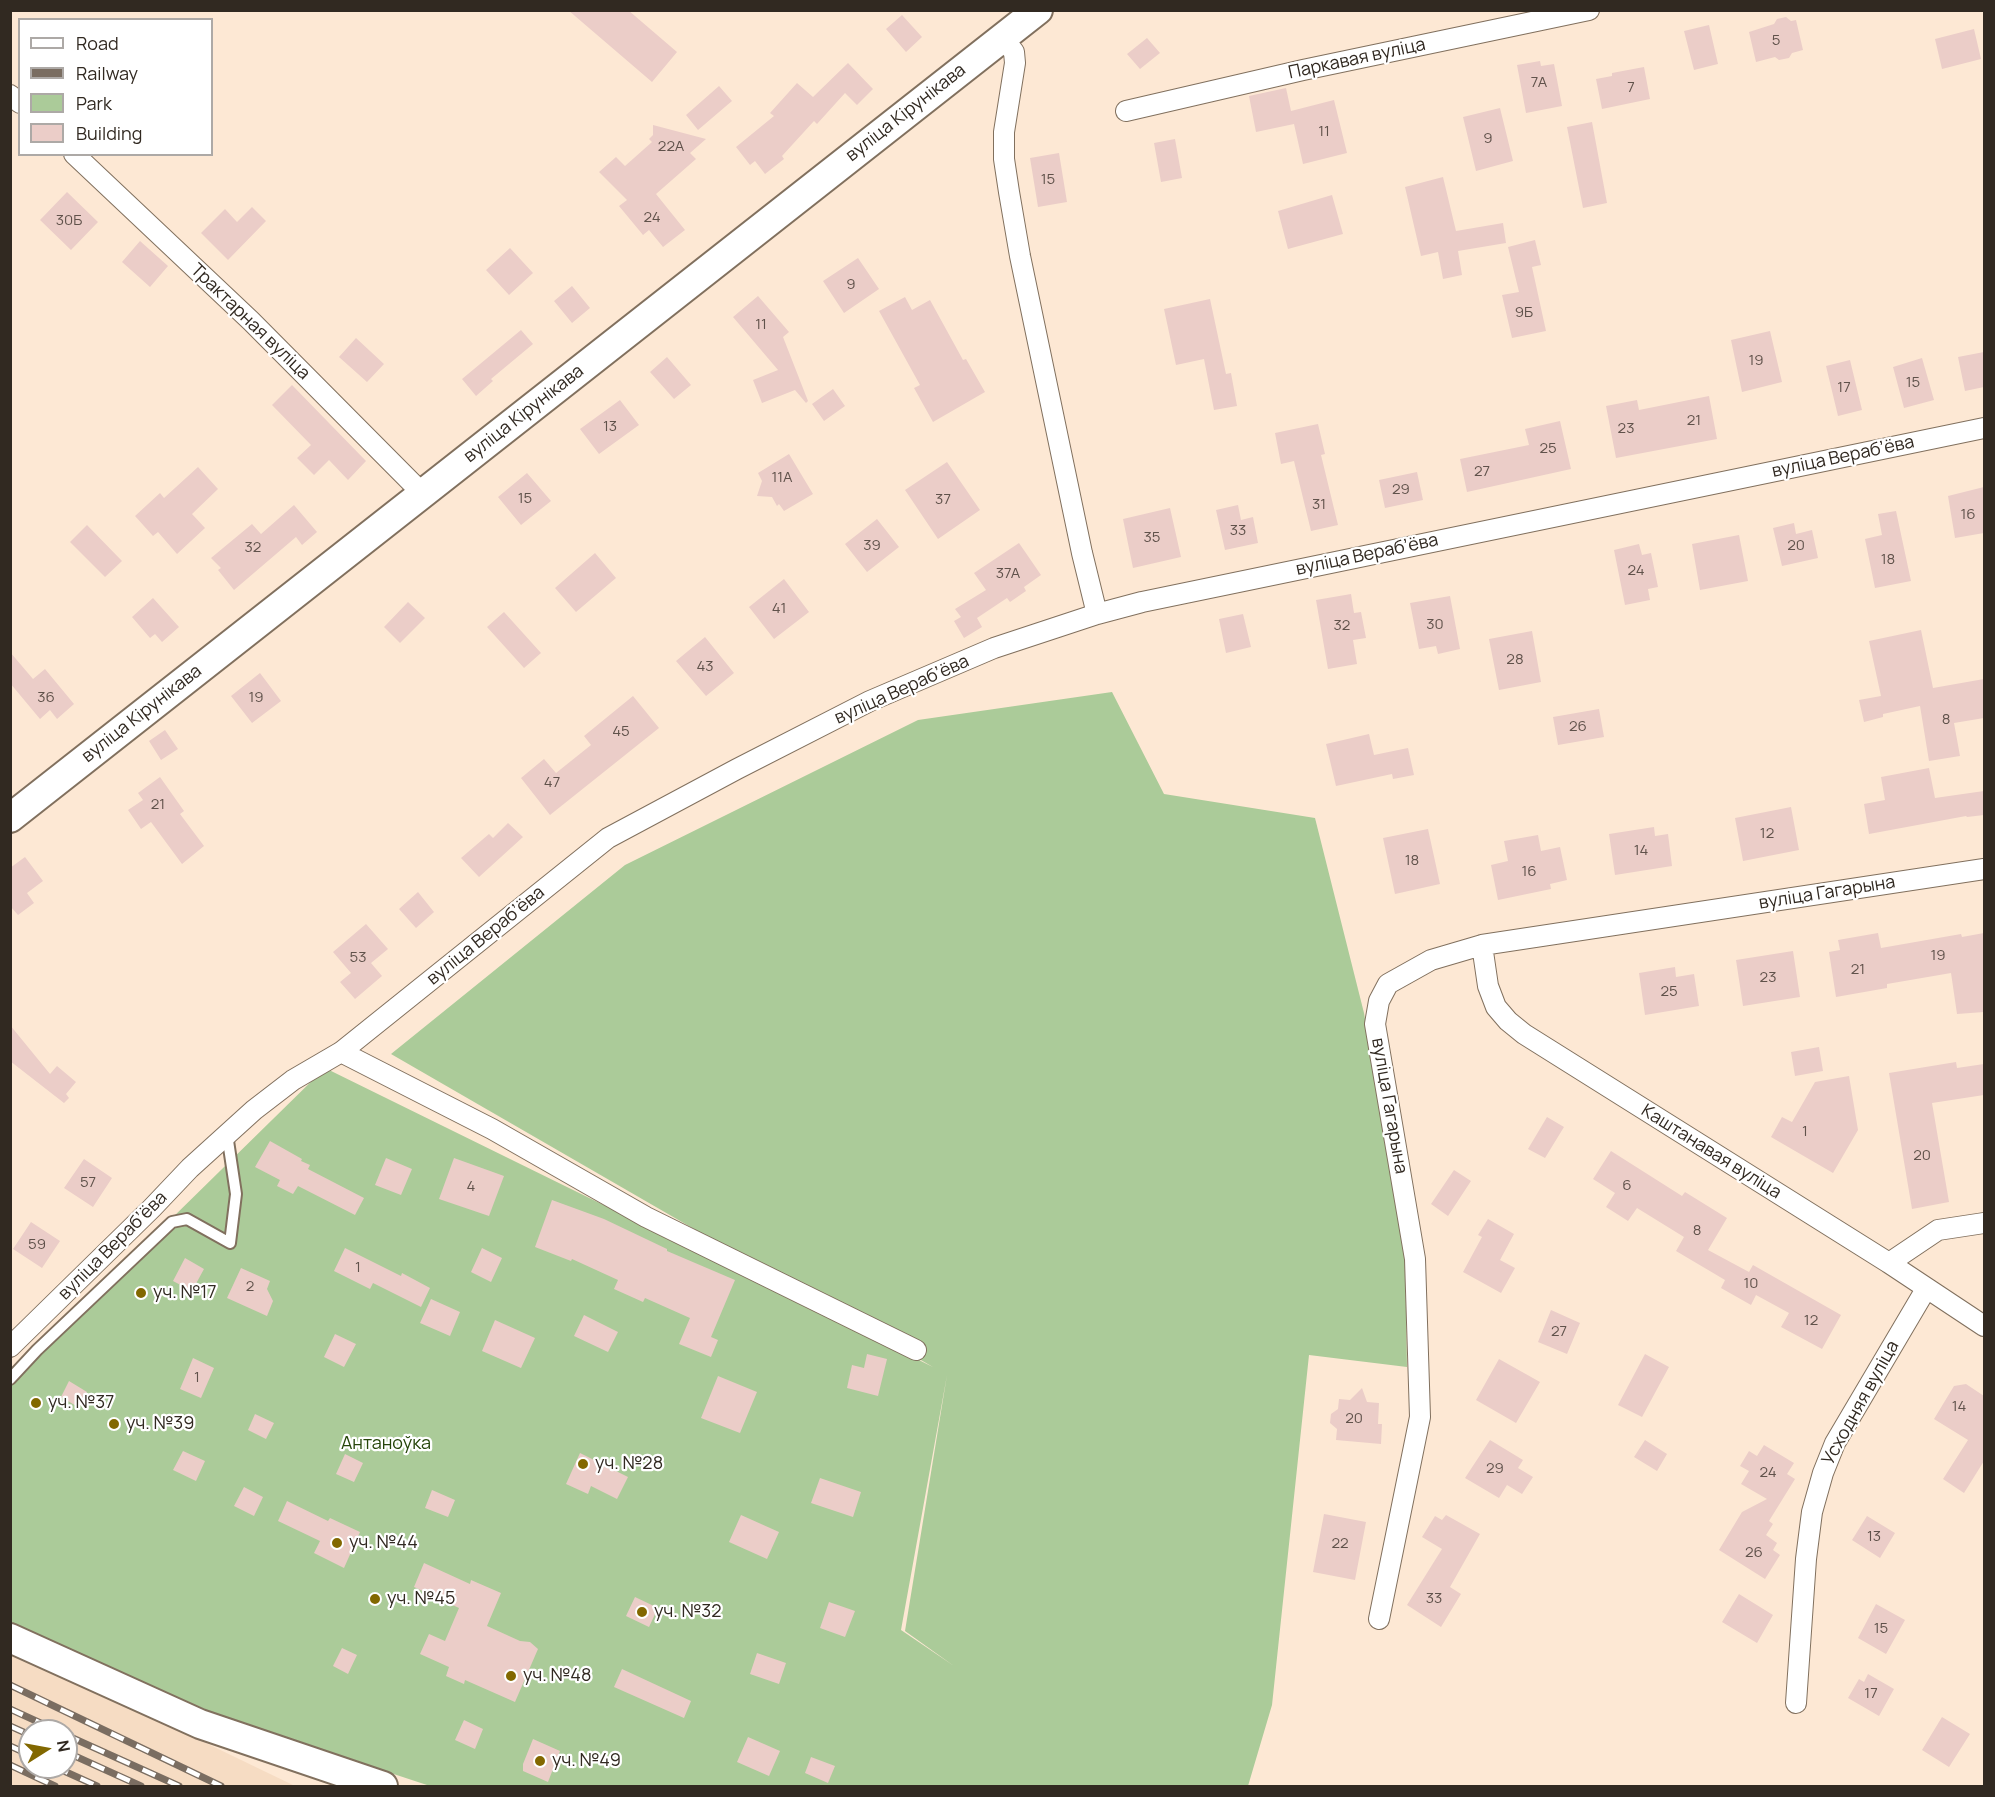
<!DOCTYPE html>
<meta charset="utf-8">
<style>
body{margin:0}
#map{position:relative;width:1995px;height:1797px;overflow:hidden;background:#fde8d4;font-family:Manrope,sans-serif}
canvas{display:block}
.frame{position:absolute;inset:0;border:12px solid #312921;pointer-events:none}
.legend{position:absolute;left:18px;top:18px;width:195px;height:138px;box-sizing:border-box;background:#fff;border:2px solid #ada9a6;margin:0;padding:8px 10px;list-style:none;font-size:18px;color:#312921}
.legend li{display:flex;align-items:center;gap:12px;height:30px}
.legend b{width:30px;border:2px solid #ada9a6}
.north{position:absolute;left:18px;top:1719px;width:60px;height:60px;box-sizing:border-box;background:#fff;border:2px solid #ada9a6;border-radius:50%;rotate:79deg;font-size:16px;font-weight:700;line-height:24px;text-align:center;color:#312921}
.north::after{content:'';display:block;margin:auto;width:21px;height:27px;background:#826800;clip-path:polygon(50% 0,100% 100%,50% 72%,0 100%)}
</style>
<div id="map">
<canvas width="1995" height="1797"></canvas>
<div class="frame"></div>
<ul class="legend">
<li><b style="height:8px;background:#fff"></b>Road</li>
<li><b style="height:8px;background:#7a6d61"></b>Railway</li>
<li><b style="height:16px;background:#abcb99"></b>Park</li>
<li><b style="height:16px;background:#ebcdc8"></b>Building</li>
</ul>
<div class="north">N</div>
</div>
<script>
const ctx = document.querySelector('canvas').getContext('2d');
ctx.lineJoin = 'round';
function fill(path, color) { ctx.fillStyle = color; ctx.fill(path, 'evenodd'); }
const poly = rows => new Path2D(rows.map(r => 'M' + r).join(''));
function trace(path, color, width, dash) { ctx.strokeStyle = color; ctx.lineWidth = width; ctx.lineCap = dash ? 'butt' : 'round'; ctx.setLineDash(dash || []); ctx.stroke(path); }
function label(font, color, halo, rows, align = 'center') {
  ctx.font = font + ' Manrope,sans-serif'; ctx.lineWidth = 4.5; ctx.setLineDash([]); ctx.textBaseline = 'middle'; ctx.strokeStyle = halo; ctx.fillStyle = color; for (const [text, x, y, turn = 0] of rows) {
    ctx.save(); ctx.translate(x, y); ctx.rotate((+turn || 0) * Math.PI / 180); ctx.textAlign = isNaN(turn) ? turn : align; if (halo) ctx.strokeText(text, 0, 0); ctx.fillText(text, 0, 0); ctx.restore();
  }
}
fill(poly([
 [11,1649,295,1786,11,1786],
 [30,1731,66,1731,66,1767,30,1767]
]), '#f6dcc3');
fill(poly([
 [1112,692,1164,794,1315,818,1364,1013,1405,1257,1407,1367,1309,1355,1272,1705,1248,1786,430,1786,224,1718,11,1622,11,1376,325,1068,933,1367,391,1054,625,865,918,720],
 [947,1375,905,1631,954,1666,901,1630]
]), '#abcb99');
fill(poly([
 [568,10,628,10,677,52,652,82],
 [902,15,922,37,906,52,886,29],
 [1786,17,1791,21,1796,20,1803,50,1792,53,1789,58,1779,60,1775,57,1756,62,1749,32,1774,24,1777,19],
 [1709,25,1718,64,1694,70,1684,31],
 [1974,29,1981,59,1942,69,1935,39],
 [1147,38,1160,53,1140,69,1127,54],
 [1540,61,1541,66,1554,64,1562,106,1526,113,1517,65],
 [848,63,873,89,857,105,845,93,817,124,814,121,782,156,784,159,765,174,755,161,750,165,736,147,774,116,770,113,797,83,813,97],
 [1644,67,1650,99,1602,109,1596,79,1612,76,1612,73],
 [719,86,732,101,698,130,686,115],
 [1286,88,1291,111,1334,100,1347,153,1303,164,1294,124,1256,132,1249,96],
 [1500,108,1513,161,1476,171,1463,117],
 [1592,122,1607,203,1583,208,1567,127],
 [653,125,706,139,690,153,696,159,656,194,685,230,663,247,649,230,643,235,619,206,627,200,599,172,616,157,625,166,652,142,649,139,653,135],
 [1175,139,1182,178,1161,182,1154,143],
 [1059,153,1067,202,1038,207,1030,158],
 [1443,177,1456,231,1503,223,1506,243,1458,251,1462,275,1443,279,1438,252,1421,256,1405,187],
 [67,192,98,222,71,250,40,220],
 [1332,195,1343,234,1288,249,1278,211],
 [252,207,266,221,228,260,201,233,225,209,237,222],
 [1535,240,1541,265,1532,267,1546,331,1512,338,1502,295,1519,292,1508,247],
 [140,241,168,266,150,287,122,262],
 [510,248,533,273,509,295,486,270],
 [858,258,879,289,844,313,823,281],
 [572,286,590,308,572,323,554,301],
 [758,296,789,332,783,337,808,401,806,403,795,390,762,403,753,380,778,370,733,317],
 [905,297,912,310,930,300,963,360,966,359,985,392,933,422,914,388,920,385,879,311],
 [1210,299,1226,374,1231,373,1237,406,1214,410,1204,359,1176,365,1164,309],
 [521,330,533,344,491,379,493,381,476,396,462,379],
 [1770,331,1782,382,1742,392,1731,340],
 [356,338,384,364,367,382,339,357],
 [1984,352,1984,387,1965,391,1958,357],
 [667,357,691,385,674,399,650,372],
 [1922,358,1934,400,1904,408,1893,367],
 [1850,360,1862,410,1838,416,1826,366],
 [292,385,366,461,348,480,329,460,314,475,297,458,311,445,272,405],
 [833,389,845,406,824,421,812,404],
 [1709,396,1717,439,1616,458,1606,406,1637,400,1639,410],
 [620,400,639,425,599,454,580,429],
 [1560,421,1571,469,1467,492,1460,459,1529,445,1525,429],
 [1318,424,1325,454,1321,455,1338,525,1311,531,1294,461,1281,464,1275,433],
 [789,454,813,494,784,511,779,504,777,506,772,497,757,496,762,481,758,473],
 [947,462,980,510,938,539,905,490],
 [198,467,218,489,192,514,205,528,177,554,158,532,153,536,135,516,160,493,164,498],
 [1417,472,1423,500,1385,508,1379,480],
 [527,473,551,501,521,525,498,497],
 [1984,487,1984,533,1955,538,1948,496],
 [294,505,317,532,302,545,296,537,234,590,218,570,221,568,211,558,252,524,261,534],
 [1238,505,1241,520,1253,517,1258,543,1225,550,1216,510],
 [1170,508,1181,557,1133,568,1123,519],
 [1896,511,1911,581,1875,588,1865,539,1882,535,1878,514],
 [877,519,899,547,867,572,845,544],
 [1794,523,1796,534,1812,530,1818,558,1782,566,1773,528],
 [87,525,122,561,105,577,70,542],
 [1739,535,1748,581,1700,590,1692,544],
 [1019,543,1041,575,1024,587,1026,591,1010,602,1007,598,977,618,982,627,964,638,954,621,961,617,955,609,986,590,974,573],
 [1639,544,1642,555,1651,553,1658,587,1648,589,1650,600,1625,605,1614,550],
 [595,553,616,578,576,612,555,588],
 [784,579,809,612,774,639,749,607],
 [1351,594,1354,613,1361,612,1366,638,1353,640,1357,664,1328,669,1316,600],
 [1450,596,1460,649,1438,654,1436,646,1419,649,1410,603],
 [153,598,179,627,162,642,155,634,150,638,132,617],
 [408,602,425,618,400,643,384,627],
 [504,612,541,653,524,668,487,627],
 [1243,614,1251,647,1226,653,1219,619],
 [1921,630,1933,688,1984,679,1984,718,1954,723,1960,756,1929,761,1920,706,1883,714,1883,717,1864,722,1859,700,1881,696,1869,641],
 [1532,631,1541,682,1499,690,1489,639],
 [705,637,734,673,706,696,676,661],
 [10,652,33,679,45,669,74,704,57,719,50,710,40,719,10,683],
 [260,673,281,701,252,723,231,696],
 [633,696,659,728,550,815,521,778,544,759,556,773,591,745,584,736],
 [1599,709,1604,737,1558,745,1553,717],
 [165,730,178,749,161,760,149,741],
 [1369,734,1374,755,1408,748,1414,775,1393,779,1392,774,1336,786,1326,744],
 [1929,768,1935,798,1984,791,1984,815,1967,817,1966,816,1869,834,1864,804,1885,800,1881,777],
 [160,777,184,811,180,814,204,846,182,864,151,822,141,829,128,810,143,800,138,793],
 [1791,807,1799,850,1743,861,1735,818],
 [508,823,523,837,479,877,461,858,489,834,493,838],
 [1654,827,1655,836,1668,834,1672,866,1615,875,1609,834],
 [1428,829,1440,884,1395,894,1383,838],
 [1538,835,1541,851,1560,847,1567,880,1550,884,1551,889,1498,900,1491,865,1508,861,1504,841],
 [25,857,43,881,27,893,34,903,18,915,10,906,10,868],
 [418,892,434,912,416,928,399,909],
 [366,924,388,949,371,963,382,976,355,999,340,982,351,973,333,952],
 [1878,933,1881,948,1961,934,1962,937,1984,933,1984,1012,1957,1014,1951,973,1887,984,1887,988,1836,997,1829,952,1840,950,1838,940],
 [1793,951,1800,997,1743,1006,1736,960],
 [1675,967,1676,977,1694,974,1699,1006,1645,1015,1639,973],
 [10,1025,50,1074,57,1066,76,1082,66,1094,69,1098,64,1103,10,1061],
 [1819,1047,1823,1071,1795,1076,1791,1052],
 [1956,1062,1957,1068,1984,1064,1984,1095,1932,1103,1949,1202,1912,1209,1889,1073],
 [1849,1076,1858,1130,1833,1173,1771,1137,1782,1117,1792,1122,1815,1082],
 [1547,1117,1564,1127,1545,1158,1528,1149],
 [270,1141,302,1159,301,1161,310,1165,308,1169,364,1198,355,1215,298,1186,293,1194,277,1186,280,1180,255,1167],
 [1611,1151,1682,1196,1685,1192,1727,1218,1708,1250,1749,1272,1753,1265,1841,1315,1822,1349,1781,1327,1789,1313,1756,1295,1751,1305,1721,1288,1725,1280,1676,1251,1684,1237,1637,1208,1628,1221,1606,1207,1615,1193,1593,1179],
 [386,1158,412,1169,401,1195,375,1185],
 [454,1158,504,1176,489,1216,439,1199],
 [84,1159,112,1178,93,1207,64,1188],
 [1454,1170,1471,1181,1448,1216,1431,1204],
 [552,1200,604,1219,667,1249,667,1251,735,1280,711,1337,718,1340,711,1357,679,1344,690,1318,645,1298,643,1302,614,1289,618,1280,572,1259,571,1261,535,1247],
 [1488,1219,1514,1234,1500,1260,1515,1268,1501,1293,1463,1272,1482,1237,1478,1235],
 [31,1222,60,1241,42,1268,13,1249],
 [345,1248,401,1276,402,1273,430,1288,421,1307,373,1283,370,1289,334,1271],
 [482,1248,502,1258,491,1282,471,1272],
 [185,1258,204,1269,192,1291,173,1281],
 [241,1268,270,1281,267,1289,273,1301,267,1316,227,1298],
 [431,1299,460,1312,450,1336,420,1323],
 [1551,1310,1580,1323,1567,1354,1538,1342],
 [584,1315,618,1332,608,1352,574,1336],
 [495,1320,535,1338,521,1368,482,1351],
 [335,1334,356,1344,344,1367,324,1357],
 [867,1354,887,1359,878,1396,847,1388,852,1365,864,1368],
 [1645,1354,1669,1367,1642,1417,1618,1405],
 [193,1358,214,1368,201,1398,180,1389],
 [1499,1359,1540,1382,1516,1423,1476,1400],
 [718,1376,757,1392,740,1433,701,1418],
 [69,1381,87,1392,78,1407,61,1397],
 [1966,1384,1984,1396,1984,1461,1964,1493,1943,1479,1968,1440,1934,1419,1954,1386],
 [1362,1388,1367,1402,1379,1403,1378,1424,1382,1424,1381,1444,1336,1440,1337,1429,1330,1423,1331,1414,1338,1409,1339,1399,1350,1400],
 [255,1414,274,1423,266,1439,248,1430],
 [1490,1440,1523,1460,1518,1468,1533,1477,1522,1494,1507,1485,1499,1498,1465,1478],
 [1645,1440,1667,1454,1657,1471,1634,1457],
 [1764,1445,1794,1463,1787,1474,1795,1479,1769,1521,1773,1524,1766,1535,1777,1543,1773,1550,1780,1555,1765,1579,1719,1550,1742,1512,1767,1499,1741,1484,1749,1471,1740,1466,1749,1451,1757,1456],
 [183,1451,205,1461,196,1481,173,1470],
 [580,1453,628,1477,617,1499,591,1486,588,1494,566,1484],
 [345,1454,363,1463,354,1482,336,1474],
 [820,1478,861,1492,853,1517,811,1503],
 [244,1487,263,1497,254,1516,234,1506],
 [432,1490,455,1500,448,1517,425,1508],
 [287,1501,328,1521,330,1518,360,1532,344,1568,314,1553,320,1541,278,1521],
 [1324,1514,1366,1522,1355,1580,1313,1572],
 [741,1515,779,1532,767,1559,729,1542],
 [1446,1515,1480,1534,1450,1587,1461,1594,1441,1627,1407,1605,1442,1549,1422,1537,1435,1516,1442,1520],
 [1867,1516,1895,1533,1880,1558,1852,1540],
 [424,1563,470,1584,471,1580,501,1593,487,1626,520,1641,530,1642,538,1649,515,1702,465,1680,464,1684,446,1676,449,1667,420,1654,429,1634,445,1641,459,1608,414,1587],
 [1739,1594,1773,1615,1757,1643,1722,1622],
 [635,1597,658,1608,649,1627,626,1616],
 [829,1602,855,1611,845,1637,820,1628],
 [1876,1604,1905,1620,1886,1654,1858,1638],
 [342,1648,357,1655,348,1674,333,1666],
 [757,1653,786,1663,779,1684,750,1674],
 [622,1669,691,1701,684,1718,614,1687],
 [1868,1674,1894,1689,1879,1716,1848,1698,1859,1679,1864,1682],
 [1942,1717,1970,1734,1949,1767,1922,1750],
 [464,1720,483,1729,475,1749,455,1740],
 [748,1737,780,1751,769,1776,737,1762],
 [533,1739,560,1751,548,1782,523,1771,523,1764],
 [811,1757,835,1766,828,1783,805,1773]
]), '#ebcdc8');
const lane = poly([
 [10,1379,37,1350,172,1222,187,1219,230,1243,236,1194,227,1134]
]);
const street = poly([
 [1003,38,1014,52,1015,63,1004,132,1004,159,1009,192,1020,256,1082,553,1097,614],
 [10,95,20,103],
 [1126,111,1303,70,1589,10],
 [74,154,251,321,423,494],
 [1482,945,1488,986,1496,1007,1508,1021,1524,1034,1889,1263,1984,1326],
 [341,1052,492,1129,646,1217,916,1350],
 [1889,1263,1938,1230,1984,1223],
 [10,1347,152,1208,190,1168,254,1110,293,1080,341,1052,608,838,737,769,870,701,994,648,1097,614,1142,602,1984,428],
 [1379,1619,1420,1417,1415,1259,1375,1024,1379,1001,1388,984,1431,960,1482,945,1984,869],
 [1796,1703,1806,1559,1812,1512,1823,1473,1835,1443,1926,1289]
]);
const secondary = poly([
 [10,818,1038,10],
 [10,1638,200,1724,383,1786]
]);
trace(lane, '#81705e', 14);
trace(street, '#81705e', 22);
trace(secondary, '#81705e', 32);
trace(lane, '#fff', 10);
trace(street, '#fff', 20);
trace(secondary, '#fff', 28);
const rail = poly([
 [10,1685,221,1786],
 [10,1709,58,1731],
 [10,1726,30,1735],
 [66,1735,179,1786],
 [10,1746,30,1755],
 [66,1752,141,1786],
 [10,1765,55,1786],
 [55,1767,97,1786]
]);
trace(rail, '#7a6d61', 7);
trace(rail, '#fff', 4.5, [14]);
for (const [x, y, r, color] of [
 [141,1293,6,"#826800"],
 [36,1403,6,"#826800"],
 [114,1424,6,"#826800"],
 [583,1464,6,"#826800"],
 [337,1543,6,"#826800"],
 [375,1599,6,"#826800"],
 [642,1612,6,"#826800"],
 [511,1676,6,"#826800"],
 [540,1761,6,"#826800"]
]) { const dot = new Path2D(); dot.arc(x, y, r, 0, 2 * Math.PI); ctx.fillStyle = color; ctx.fill(dot); trace(dot, '#fff', 2); }
label('15px', '#60524b', null, [
 ["5",1776,41],
 ["7А",1539,83],
 ["7",1631,88],
 ["11",1324,132],
 ["9",1488,139],
 ["22А",671,147],
 ["15",1048,180],
 ["24",652,218],
 ["30Б",69,221],
 ["9",851,285],
 ["9Б",1524,313],
 ["11",761,325],
 ["19",1756,361],
 ["15",1913,383],
 ["17",1844,388],
 ["21",1694,421],
 ["13",610,427],
 ["23",1626,429],
 ["25",1548,449],
 ["27",1482,472],
 ["11А",782,478],
 ["29",1401,490],
 ["15",525,499],
 ["37",943,500],
 ["31",1319,505],
 ["16",1968,515],
 ["33",1238,531],
 ["35",1152,538],
 ["39",872,546],
 ["20",1796,546],
 ["32",253,548],
 ["18",1888,560],
 ["24",1636,571],
 ["37А",1008,574],
 ["41",779,609],
 ["30",1435,625],
 ["32",1342,626],
 ["28",1515,660],
 ["43",705,667],
 ["36",46,698],
 ["19",256,698],
 ["8",1946,720],
 ["26",1578,727],
 ["45",621,732],
 ["47",552,783],
 ["21",158,805],
 ["12",1767,834],
 ["14",1641,851],
 ["18",1412,861],
 ["16",1529,872],
 ["19",1938,956],
 ["53",358,958],
 ["21",1858,970],
 ["23",1768,978],
 ["25",1669,992],
 ["1",1805,1132],
 ["20",1922,1156],
 ["57",88,1183],
 ["6",1627,1186],
 ["4",471,1187],
 ["8",1697,1231],
 ["59",37,1245],
 ["1",358,1268],
 ["10",1751,1284],
 ["2",250,1287],
 ["12",1811,1321],
 ["27",1559,1332],
 ["1",197,1378],
 ["14",1959,1407],
 ["20",1354,1419],
 ["29",1495,1469],
 ["24",1768,1473],
 ["13",1874,1537],
 ["22",1340,1544],
 ["26",1754,1553],
 ["33",1434,1599],
 ["15",1881,1629],
 ["17",1871,1694]
]);
label('18px', '#312921', '#fff', [
 ["Паркавая вуліца",1357,59,-12],
 ["вуліца Кірунікава",906,113,-38],
 ["Трактарная вуліца",250,322,44],
 ["вуліца Кірунікава",524,414,-38],
 ["вуліца Верабʼёва",1843,457,-12],
 ["вуліца Верабʼёва",1367,555,-12],
 ["вуліца Верабʼёва",902,690,-24],
 ["вуліца Кірунікава",142,714,-38],
 ["вуліца Гагарына",1827,893,-9],
 ["вуліца Верабʼёва",486,936,-39],
 ["вуліца Гагарына",1389,1106,80],
 ["Каштанавая вуліца",1711,1152,32],
 ["вуліца Верабʼёва",113,1246,-45],
 ["Усходняя вуліца",1861,1403,-61]
]);
label('18px', '#312921', '#fff', [
 ["уч. №17",153,1293],
 ["уч. №37",48,1403],
 ["уч. №39",126,1424],
 ["уч. №28",595,1464],
 ["уч. №44",349,1543],
 ["уч. №45",387,1599],
 ["уч. №32",654,1612],
 ["уч. №48",523,1676],
 ["уч. №49",552,1761]
], 'left');
label('18px', '#254509', '#fff', [
 ["Антаноўка",386,1444]
]);
</script>
